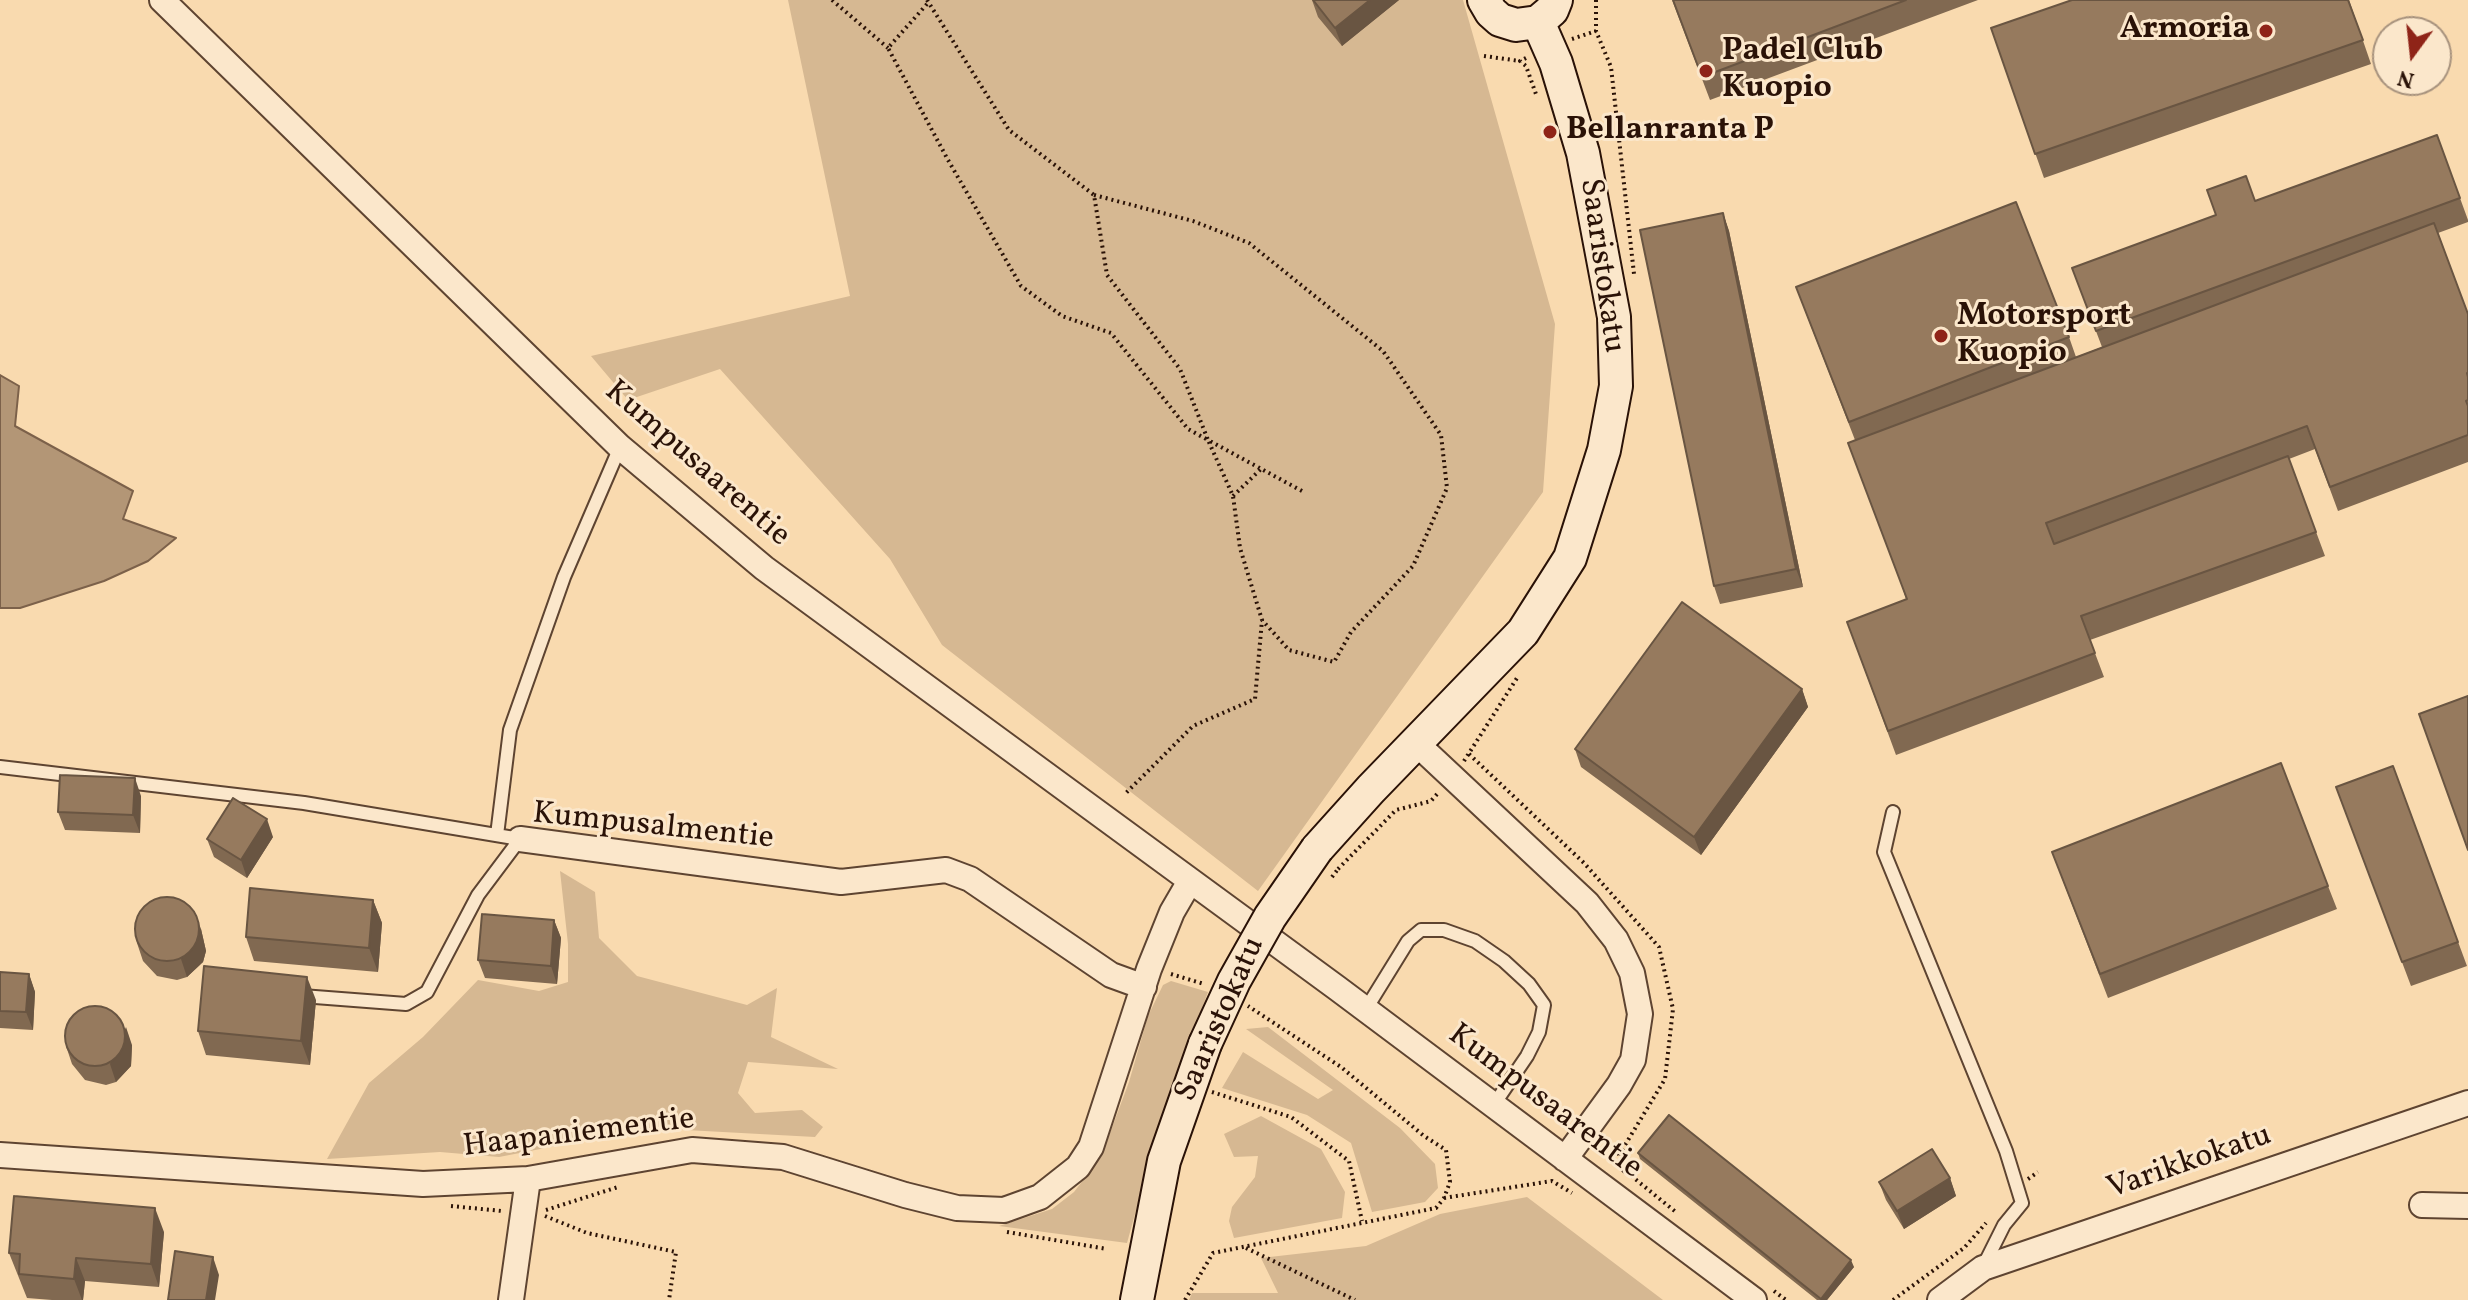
<!DOCTYPE html>
<style>
body{margin:0}
#map{position:relative;width:2468px;height:1300px;overflow:hidden;background:#f9daaf;font-family:Vollkorn,serif}
canvas{display:block}
.north{position:absolute;left:2372px;top:16px;width:80px;height:80px;box-sizing:border-box;background:#fbe7cb;border:2px solid #a7927d;border-radius:50%;rotate:195deg;font-size:22px;font-weight:700;line-height:32px;text-align:center;color:#2a1207}
.north::after{content:'';display:block;margin:auto;width:28px;height:36px;background:#8f2418;clip-path:polygon(50% 0,100% 100%,50% 72%,0 100%)}
</style>
<div id="map">
<canvas width="2468" height="1300"></canvas>
<div class="north">N</div>
</div>
<script>
const ctx = document.querySelector('canvas').getContext('2d');
ctx.lineJoin = 'round';
function fill(path, color) { ctx.fillStyle = color; ctx.fill(path, 'evenodd'); }
const poly = rows => new Path2D(rows.map(r => 'M' + r).join(''));
function trace(path, color, width, dash) { ctx.strokeStyle = color; ctx.lineWidth = width; ctx.lineCap = dash ? 'butt' : 'round'; ctx.setLineDash(dash || []); ctx.stroke(path); }
function label(font, color, halo, rows, align = 'center') {
  ctx.font = font + ' Vollkorn,serif'; ctx.lineWidth = 6; ctx.setLineDash([]); ctx.textBaseline = 'middle'; ctx.strokeStyle = halo; ctx.fillStyle = color; for (const [text, x, y, turn = 0] of rows) {
    ctx.save(); ctx.translate(x, y); ctx.rotate((+turn || 0) * Math.PI / 180); ctx.textAlign = isNaN(turn) ? turn : align; if (halo) ctx.strokeText(text, 0, 0); ctx.fillText(text, 0, 0); ctx.restore();
  }
}
fill(poly([
 [788,0,1463,0,1555,324,1543,492,1258,891,942,645,890,559,720,369,628,400,591,356,850,296],
 [560,871,595,892,599,938,637,976,747,1005,777,988,771,1037,838,1069,748,1062,738,1093,755,1113,802,1110,823,1127,815,1137,649,1128,499,1157,440,1152,327,1159,369,1083,423,1037,478,980,539,991,568,982,568,944],
 [1171,981,1208,992,1160,1123,1127,1243,999,1226,1052,1209,1074,1192,1101,1157,1129,1082,1148,1016,1163,985],
 [1268,1027,1400,1128,1435,1164,1438,1188,1425,1202,1372,1212,1351,1143,1307,1115,1222,1088,1243,1052,1318,1099,1333,1090,1246,1029],
 [1261,1116,1321,1149,1345,1192,1342,1218,1234,1238,1229,1221,1232,1207,1255,1177,1258,1156,1234,1157,1224,1134],
 [1527,1197,1663,1300,1189,1300,1192,1293,1278,1293,1261,1258,1366,1246,1440,1214]
]), '#d6b892');
const water = poly([
 [0,375,19,386,15,426,133,491,123,519,176,538,148,561,104,581,20,608,0,608,0,375]
]);
fill(water, '#b39676');
trace(water, '#7c614a', 2);
const lane = poly([
 [0,767,304,803,520,839,478,895,427,992,406,1004,302,996],
 [1893,812,1884,852,2006,1151,2022,1203,2004,1225,1984,1265],
 [497,835,510,730,564,577,620,447],
 [1366,1009,1408,941,1421,930,1444,930,1475,941,1504,961,1529,984,1544,1005,1539,1032,1527,1056,1493,1106]
]);
const street = poly([
 [162,0,620,447,764,568,1337,988,1754,1300],
 [1416,743,1587,903,1616,940,1632,973,1640,1014,1633,1060,1619,1085,1565,1159],
 [520,839,841,882,946,870,970,879,1111,975,1144,987],
 [0,1155,423,1184,528,1179,692,1150,783,1157,905,1195,957,1208,1004,1210,1040,1197,1078,1167,1091,1147,1149,969,1172,912,1190,881],
 [2422,1205,2468,1206],
 [511,1300,528,1179],
 [1940,1300,1983,1268,2468,1103]
]);
const secondary = poly([
 [1484,0,1491,12,1500,20,1516,25,1538,22,1552,10,1556,0],
 [1317,849,1371,789,1523,632,1570,558,1604,450,1616,386,1614,317,1583,153,1556,63,1538,22],
 [1137,1300,1164,1161,1205,1044]
]);
trace(lane, '#5e4431', 16);
trace(street, '#5e4431', 28);
trace(secondary, '#2a1207', 36);
trace(poly([
 [832,0,888,48],
 [927,0,1009,130,1094,195,1107,275,1180,369,1208,440,1302,491],
 [1596,0,1596,31,1611,67,1634,274],
 [927,4,888,48,948,160,1021,286,1062,316,1111,333,1188,429,1208,440,1233,496,1240,548,1262,620,1255,699,1193,726,1125,794],
 [1572,39,1596,31],
 [1484,56,1520,61],
 [1526,58,1520,61,1526,66,1537,97],
 [1094,195,1193,221,1249,243,1383,351,1441,435,1447,488,1413,566,1351,632,1334,662,1289,650,1262,620],
 [1233,496,1262,468],
 [1469,754,1584,863,1659,947,1673,1009,1665,1079,1619,1155,1624,1170],
 [1464,761,1517,678],
 [1338,869,1396,810,1431,801,1438,793],
 [1171,974,1204,984],
 [1212,1092,1291,1117,1349,1161,1362,1221],
 [1622,1172,1624,1170,1677,1213],
 [2028,1179,2038,1172],
 [1444,1198,1552,1181,1572,1193],
 [451,1206,502,1211],
 [546,1210,618,1187],
 [545,1216,587,1233,676,1252,669,1300],
 [1007,1232,1107,1249],
 [1246,1248,1355,1300],
 [1774,1291,1786,1300],
 [1185,1300,1213,1253,1436,1208,1444,1198,1450,1182,1446,1150,1424,1136,1341,1067,1248,1006],
 [1893,1300,1964,1248,1986,1223]
]), '#2a1207', 4, [2, 4]);
trace(lane, '#fbe7cb', 12);
trace(street, '#fbe7cb', 24);
trace(secondary, '#fbe7cb', 32);
const secondaryBridge = poly([
 [1205,1044,1234,981,1270,917,1317,849]
]);
trace(secondaryBridge, '#2a1207', 36, []);
trace(poly([
 [1332,877,1338,869]
]), '#2a1207', 4, [2, 4]);
trace(secondaryBridge, '#fbe7cb', 32);
fill(poly([
 [1312,0,1399,0,1342,46,1318,17],
 [1672,0,1978,0,1710,100],
 [2349,0,2371,64,2044,178,1991,28],
 [2437,135,2468,220,2468,222,2438,233,2468,314,2468,462,2338,511,2315,449,2289,459,2325,556,2090,640,2104,677,1896,755,1847,622,1906,599,1855,440,1805,311,2069,337,2076,357,2102,347,2072,268],
 [1723,213,1729,231,1803,587,1720,604,1714,586],
 [1802,689,1808,707,1701,855,1581,767,1575,749],
 [2393,766,2467,966,2411,986,2336,787],
 [141,796,140,833,65,830,58,812],
 [273,837,247,878,214,857,207,839],
 [2061,876,2328,886,2337,909,2108,998],
 [373,900,382,923,378,972,254,961,246,937],
 [554,920,561,938,557,984,485,978,478,960],
 [201,929,206,951,203,962,187,977,177,980,157,976,143,961,137,943],
 [0,972,29,974,35,992,33,1030,0,1028],
 [316,1000,310,1065,206,1055,198,1031],
 [132,1045,131,1066,116,1082,106,1085,85,1080,72,1064,66,1046],
 [1638,1153,1854,1267,1827,1300,1817,1300,1640,1159],
 [1950,1178,1956,1196,1904,1229,1886,1200,1879,1182],
 [164,1232,159,1287,85,1281,83,1300,52,1300,27,1298,9,1253]
]), '#816951');
fill(poly([
 [1370,0,1399,0,1342,46,1335,28],
 [1723,213,1729,231,1803,587,1796,569],
 [1802,689,1808,707,1701,855,1694,837],
 [135,778,141,796,140,833,133,815],
 [267,819,273,837,247,878,241,860],
 [373,900,382,923,378,972,369,948],
 [194,911,201,929,206,951,203,962,187,977,181,959],
 [554,920,561,938,557,984,551,966],
 [29,974,35,992,33,1030,26,1012],
 [307,977,316,1000,310,1065,301,1041],
 [126,1027,132,1045,131,1066,116,1082,110,1064],
 [1950,1178,1956,1196,1904,1229,1897,1211],
 [155,1208,164,1232,159,1287,151,1264],
 [213,1257,219,1275,215,1300,206,1300],
 [76,1258,85,1281,83,1300,82,1300,74,1279],
 [1851,1260,1854,1267,1827,1300,1821,1300,1821,1299]
]), '#695542');
const building = poly([
 [1313,0,1370,0,1335,28,1313,0],
 [1673,0,1906,0,1702,77,1673,0],
 [2072,0,2348,0,2363,40,2035,154,1991,28,2072,0],
 [2437,135,2460,198,2096,331,2072,268,2216,215,2207,190,2246,176,2255,201,2437,135],
 [2016,202,2069,337,1849,422,1796,287,2016,202],
 [1723,213,1796,569,1714,586,1640,230,1723,213],
 [2434,223,2468,314,2468,373,2467,373,2468,377,2468,400,2466,401,2468,406,2468,435,2330,487,2307,426,2046,523,2054,544,2288,456,2316,532,2081,616,2095,653,1888,731,1847,622,1907,599,1848,443,2434,223],
 [1682,602,1802,689,1694,837,1575,749,1682,602],
 [2468,696,2468,850,2419,714,2468,696],
 [2281,763,2328,886,2100,974,2052,852,2281,763],
 [2393,766,2458,942,2402,962,2336,787,2393,766],
 [60,775,135,778,133,815,58,812,60,775],
 [233,798,267,819,241,860,207,839,233,798],
 [250,888,373,900,369,948,246,937,250,888],
 '135 929a32 32 0 1 1 64 0a32 32 0 1 1-64 0Z',
 [482,914,554,920,551,966,478,960,482,914],
 [204,966,307,977,301,1041,198,1031,204,966],
 [0,972,29,974,26,1012,0,1011,0,972],
 '65 1036a30 30 0 1 1 60 0a30 30 0 1 1-60 0Z',
 [1669,1115,1851,1260,1821,1299,1638,1153,1669,1115],
 [1932,1149,1950,1178,1897,1211,1879,1182,1932,1149],
 [14,1196,155,1208,151,1264,76,1258,74,1279,19,1274,20,1254,9,1253,14,1196],
 [175,1251,213,1257,206,1300,168,1300,175,1251]
]);
fill(building, '#967a5e');
trace(building, '#695542', 2);
for (const [x, y, r, color] of [
 [2266,31,8,"#8f2418"],
 [1706,71,8,"#8f2418"],
 [1550,132,8,"#8f2418"],
 [1941,336,8,"#8f2418"]
]) { const dot = new Path2D(); dot.arc(x, y, r, 0, 2 * Math.PI); ctx.fillStyle = color; ctx.fill(dot); trace(dot, '#fbe7cb', 3); }
label('bold 32px', '#2a1207', '#fbe7cb', [
 ["Armoria",2250,31,"right"],
 ["Padel Club",1722,53],
 ["Kuopio",1722,90],
 ["Bellanranta P",1566,132],
 ["Motorsport",1957,318],
 ["Kuopio",1957,355]
], 'left');
label('32px', '#2a1207', '#fbe7cb', [
 ["Saaristokatu",1600,266,82],
 ["Kumpusaarentie",696,465,41],
 ["Kumpusalmentie",653,828,6],
 ["Saaristokatu",1222,1020,-66],
 ["Kumpusaarentie",1544,1103,37],
 ["Haapaniementie",579,1135,-7],
 ["Varikkokatu",2190,1164,-19]
]);
</script>
